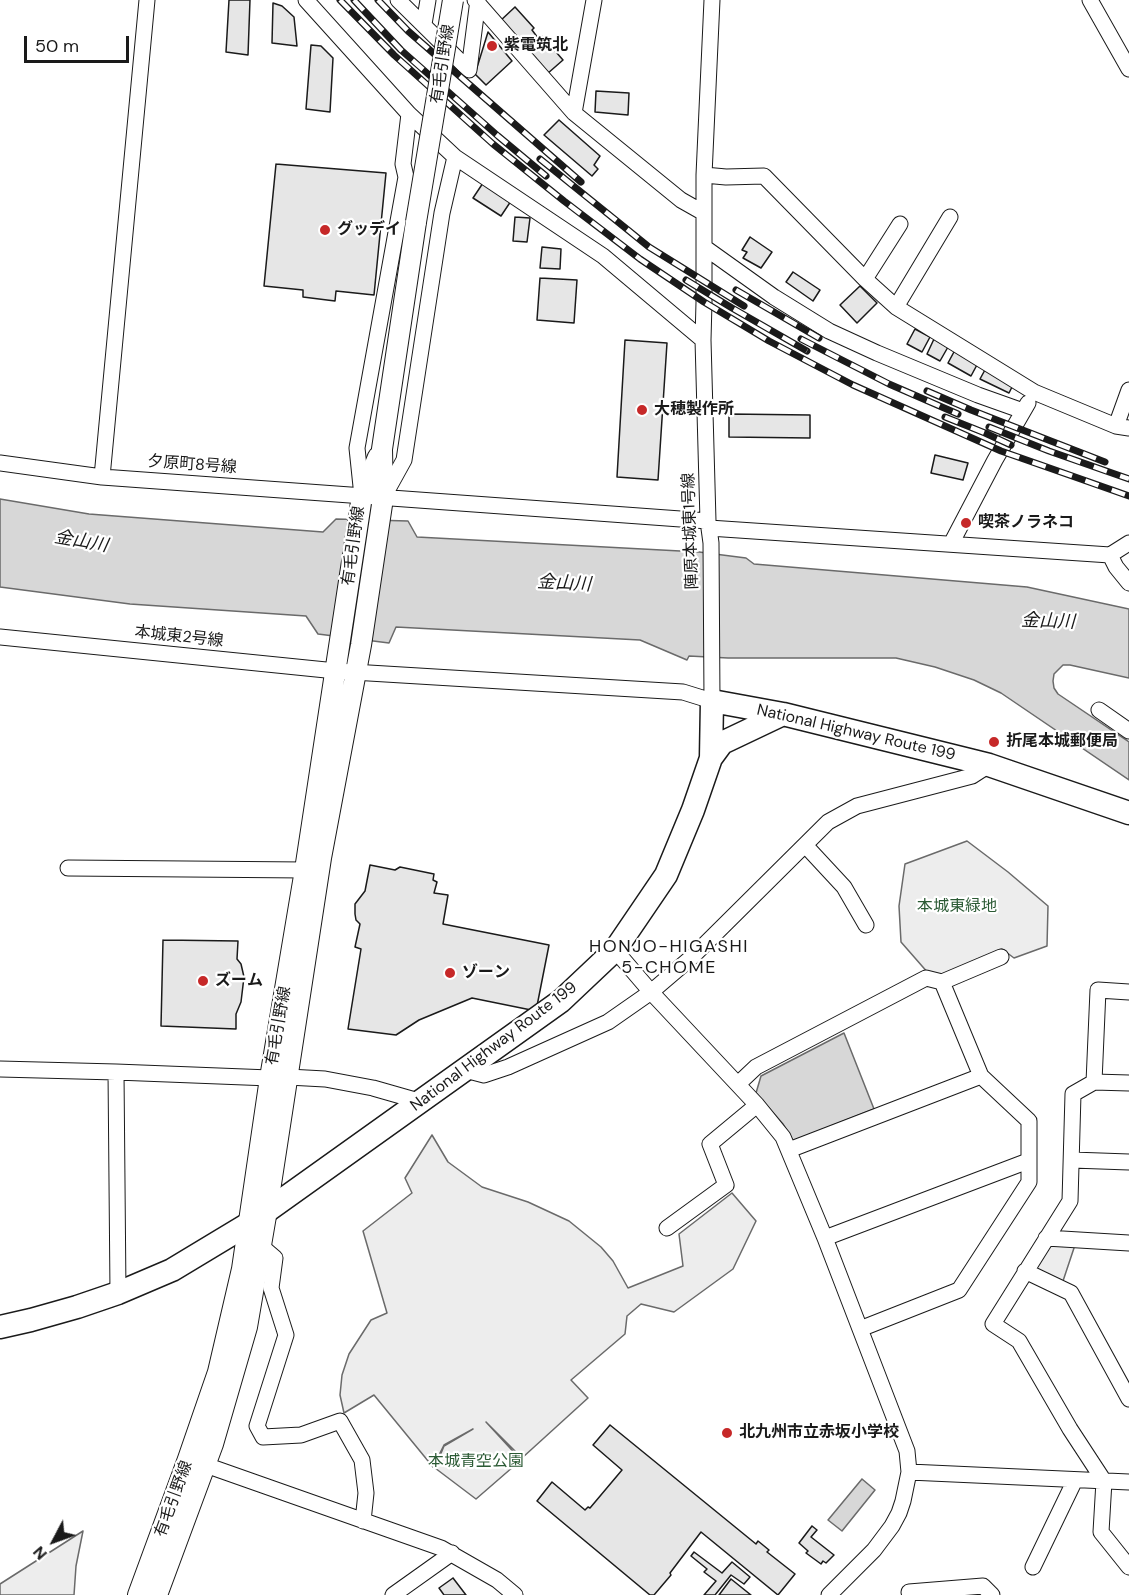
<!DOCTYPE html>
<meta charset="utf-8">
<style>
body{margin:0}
#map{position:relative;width:1129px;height:1595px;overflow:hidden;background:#fff;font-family:"DM Sans",sans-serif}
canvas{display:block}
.north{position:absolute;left:24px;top:1511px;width:60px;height:60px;-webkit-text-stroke:4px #fff;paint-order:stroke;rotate:229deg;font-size:16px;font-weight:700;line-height:24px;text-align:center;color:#1a1a1a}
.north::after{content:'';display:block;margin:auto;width:21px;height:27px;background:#1a1a1a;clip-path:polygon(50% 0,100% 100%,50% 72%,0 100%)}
.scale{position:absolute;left:24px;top:36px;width:105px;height:27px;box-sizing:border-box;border:3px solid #1a1a1a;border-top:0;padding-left:8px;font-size:18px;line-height:21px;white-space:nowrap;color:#1a1a1a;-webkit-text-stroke:4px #fff;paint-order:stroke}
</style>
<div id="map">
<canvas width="1129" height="1595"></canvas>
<div class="north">N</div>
<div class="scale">50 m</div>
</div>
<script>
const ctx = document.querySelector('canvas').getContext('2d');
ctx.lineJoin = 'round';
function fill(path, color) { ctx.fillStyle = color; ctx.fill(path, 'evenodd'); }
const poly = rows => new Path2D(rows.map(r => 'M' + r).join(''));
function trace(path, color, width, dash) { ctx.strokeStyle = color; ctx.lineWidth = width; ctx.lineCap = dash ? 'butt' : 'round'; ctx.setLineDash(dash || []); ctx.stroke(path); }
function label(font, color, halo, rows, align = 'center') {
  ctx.font = font + ' "DM Sans","Noto Sans JP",sans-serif'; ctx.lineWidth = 4.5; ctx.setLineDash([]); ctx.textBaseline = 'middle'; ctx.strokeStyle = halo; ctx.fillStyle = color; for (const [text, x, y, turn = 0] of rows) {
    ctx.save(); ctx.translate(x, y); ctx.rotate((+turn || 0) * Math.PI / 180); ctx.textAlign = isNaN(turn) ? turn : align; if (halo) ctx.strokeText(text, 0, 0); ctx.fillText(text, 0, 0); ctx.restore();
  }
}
const built = poly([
 [967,841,1008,872,1048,906,1047,946,1014,958,1002,949,940,977,929,974,901,942,899,906,905,864,967,841],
 [432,1135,448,1162,482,1187,528,1202,569,1221,601,1247,613,1261,628,1288,683,1266,679,1234,732,1193,756,1221,733,1269,674,1312,641,1304,627,1316,625,1334,571,1380,588,1398,522,1458,486,1422,521,1460,476,1499,435,1468,444,1446,473,1429,444,1445,433,1467,374,1395,344,1413,340,1395,342,1375,349,1354,371,1320,387,1313,363,1231,412,1193,405,1178,432,1135],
 [1075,1245,1062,1284,1037,1272,1034,1263,1046,1246,1075,1245],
 [83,1531,76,1566,74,1595,0,1595,0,1584,83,1531]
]);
fill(built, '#ededed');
trace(built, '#6a6a6a', 1.5);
const water = poly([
 [0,499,89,514,323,532,336,519,408,521,417,537,699,552,746,558,754,564,1027,587,1129,609,1129,678,1070,665,1063,665,1054,674,1053,681,1054,688,1058,694,1129,742,1129,780,1001,693,974,680,935,667,896,658,728,658,689,656,687,660,640,640,396,627,389,643,318,634,306,616,130,604,0,587,0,499],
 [844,1033,874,1109,793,1141,783,1124,756,1093,761,1076,844,1033],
 [862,1479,875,1490,842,1531,828,1520,862,1479]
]);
fill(water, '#d7d7d7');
trace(water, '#6a6a6a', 1.5);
const building = poly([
 [229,0,250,0,248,55,226,52,229,0],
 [273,3,282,6,294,17,297,46,272,43,273,3],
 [515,7,534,28,532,30,538,38,542,36,563,60,547,74,499,22,515,7],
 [488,32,512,61,486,85,475,74,488,32],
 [311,45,321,46,333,58,330,112,306,109,311,45],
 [596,91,629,93,628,115,595,112,596,91],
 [559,120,600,156,594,165,598,169,592,176,544,135,559,120],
 [276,164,386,173,374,295,336,291,335,301,303,297,303,290,264,286,276,164],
 [483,183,511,201,501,216,473,198,483,183],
 [515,217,530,218,527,242,513,241,515,217],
 [750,237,772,252,761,268,743,258,747,252,742,250,750,237],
 [542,247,561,249,560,269,540,268,542,247],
 [793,272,820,290,813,301,786,282,793,272],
 [540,278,577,280,574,323,537,320,540,278],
 [860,286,877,303,857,323,840,305,860,286],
 [915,329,930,337,922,352,907,344,915,329],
 [934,339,948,347,940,361,927,354,934,339],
 [625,340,667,343,658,480,617,477,625,340],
 [955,350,978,363,971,376,948,363,955,350],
 [986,368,1015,381,1009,393,980,379,986,368],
 [729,414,810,415,810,438,729,437,729,414],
 [935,455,968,463,963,480,931,473,935,455],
 [370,865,395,870,400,867,434,874,433,880,437,882,434,893,448,895,443,924,549,945,536,1011,472,998,419,1020,396,1035,348,1029,361,949,355,947,360,924,356,920,355,914,355,904,365,891,370,865],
 [163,940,238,941,237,959,241,964,244,977,241,1002,236,1014,236,1029,161,1026,163,940],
 [610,1425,756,1544,758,1541,769,1550,767,1552,795,1574,778,1595,701,1532,670,1573,671,1575,654,1595,650,1595,537,1501,552,1482,585,1510,588,1507,590,1508,622,1470,593,1445,610,1425],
 [812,1526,817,1530,811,1537,834,1555,826,1563,823,1561,821,1564,806,1553,808,1551,799,1543,812,1526],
 [694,1552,722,1573,732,1562,750,1577,744,1584,731,1575,715,1595,704,1595,716,1581,704,1572,707,1569,691,1556,694,1552],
 [453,1578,466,1595,444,1595,439,1588,453,1578],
 [731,1579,751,1595,719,1595,731,1579]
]);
fill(building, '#e6e6e6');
trace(building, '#1a1a1a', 1.5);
const minor = poly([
 [306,0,409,114,455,157,603,256,703,340],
 [398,0,469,70,478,0],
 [475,0,574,113,681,200,704,213],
 [1090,0,1129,69],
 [424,24,428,0],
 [574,113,594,0],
 [704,175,726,177,764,176,865,279,896,307,1034,392,1116,426,1129,428],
 [704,247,774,297,829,331,877,353,978,395,1023,411],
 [865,279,900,224],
 [896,307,950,217],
 [1116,426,1129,390],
 [0,463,102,477,708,521],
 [102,477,147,0],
 [362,496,357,448,406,177,403,164,409,114],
 [383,498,404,460,442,213,455,157],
 [709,528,1110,555,1129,543],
 [951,544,995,460,1028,403],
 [1110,555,1116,567,1129,583],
 [0,637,336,671,683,692,712,701,711,543,708,521,703,340,704,302,704,175,712,0],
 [1099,710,1129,731],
 [805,845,844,887,866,925],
 [68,868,305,870],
 [615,950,651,992,757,1105,783,1137,825,1238,907,1451,909,1472,903,1501,899,1513,892,1526,874,1550,829,1595],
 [942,982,1001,957],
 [1129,992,1098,990,1094,1082,1129,1083],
 [0,1069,116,1072,270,1078,288,1077,325,1079,373,1088,422,1102],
 [465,1070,484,1075,508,1067,608,1022,651,992,692,957,828,822,857,806,972,776,989,765],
 [116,1072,118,1293],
 [1094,1082,1073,1094,1070,1201,993,1324,1019,1341,1070,1429,1104,1481,1101,1532,1129,1567],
 [738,1084,756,1067,926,978,942,982,981,1076],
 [789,1150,981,1076,1029,1121,1029,1182,959,1290,860,1329],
 [1072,1160,1129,1162],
 [667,1228,726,1185,710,1144,757,1105],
 [825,1238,1028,1161],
 [1046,1238,1129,1243],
 [261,1246,275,1258,271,1288,286,1335,257,1426,263,1437,301,1435,340,1421,362,1460,366,1493,363,1521],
 [1025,1271,1071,1293,1129,1399],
 [197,1462,441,1548,497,1580,515,1595],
 [909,1472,1129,1482],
 [1033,1567,1075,1480],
 [909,1592,983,1586,992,1595],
 [393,1595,452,1553]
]);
const major = poly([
 [138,1595,188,1459,218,1372,242,1269,270,1078,305,870,362,496,378,457],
 [157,1595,213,1444,247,1327,267,1210,321,858,361,645,383,498,382,449,416,222]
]);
const highway = poly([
 [711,758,722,743,783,714],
 [0,1327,31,1320,77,1307,118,1293,172,1270,250,1223,561,1001,615,950,666,875,693,810,711,758,712,701,783,714,989,765,1129,813]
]);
trace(minor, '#1a1a1a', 17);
trace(major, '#1a1a1a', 22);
trace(highway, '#1a1a1a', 25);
trace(minor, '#fff', 15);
trace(major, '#fff', 20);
trace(highway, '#fff', 22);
const rail = poly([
 [340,0,394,55,493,144,564,201,640,259,704,302,769,341,853,385,1001,451,1129,496],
 [354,0,401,50,498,136,546,176],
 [378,0,408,31,581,182],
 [540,159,649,247,744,306],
 [686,280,732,308,807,351],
 [736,290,819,338],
 [801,339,889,384,958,414],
 [927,391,971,410,1105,462],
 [945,417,985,433,1011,445],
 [989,427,1049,451,1129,479]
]);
trace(rail, '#1a1a1a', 7);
trace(rail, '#fff', 4.5, [14]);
const majorBridge = poly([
 [416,222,453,0]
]);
trace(majorBridge, '#1a1a1a', 22, []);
trace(majorBridge, '#fff', 20);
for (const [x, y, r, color] of [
 [492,46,6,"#c62828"],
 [325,230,6,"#c62828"],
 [642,410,6,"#c62828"],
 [966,523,6,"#c62828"],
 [994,742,6,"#c62828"],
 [450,973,6,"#c62828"],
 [203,981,6,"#c62828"],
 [727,1433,6,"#c62828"]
]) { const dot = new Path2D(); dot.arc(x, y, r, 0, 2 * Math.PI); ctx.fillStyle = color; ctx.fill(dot); trace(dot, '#fff', 2); }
label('bold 16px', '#1a1a1a', '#fff', [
 ["紫電筑北",504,46],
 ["グッデイ",337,230],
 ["大穂製作所",654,410],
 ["喫茶ノラネコ",978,523],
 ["折尾本城郵便局",1006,742],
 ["ゾーン",462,973],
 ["ズーム",215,981],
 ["北九州市立赤坂小学校",739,1433]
], 'left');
label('16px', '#1a1a1a', '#fff', [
 ["有毛引野線",443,64,-81],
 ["夕原町8号線",192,465,4],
 ["陣原本城東1号線",691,531,-92],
 ["有毛引野線",354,546,-82],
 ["本城東2号線",179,637,6],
 ["National Highway Route 199",856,733,13],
 ["有毛引野線",279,1026,-80],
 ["National Highway Route 199",494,1047,-37],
 ["有毛引野線",174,1499,-70]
]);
label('16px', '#2b5a34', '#fff', [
 ["本城東緑地",957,907],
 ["本城青空公園",476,1462]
]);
label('italic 18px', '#1a1a1a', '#fff', [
 ["金山川",81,542,10],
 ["金山川",564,584,3],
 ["金山川",1048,622,2]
]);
ctx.letterSpacing = '1.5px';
label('18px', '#1a1a1a', '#fff', [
 ["HONJO-HIGASHI",669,947],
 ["5-CHOME",669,968]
]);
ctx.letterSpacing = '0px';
</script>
